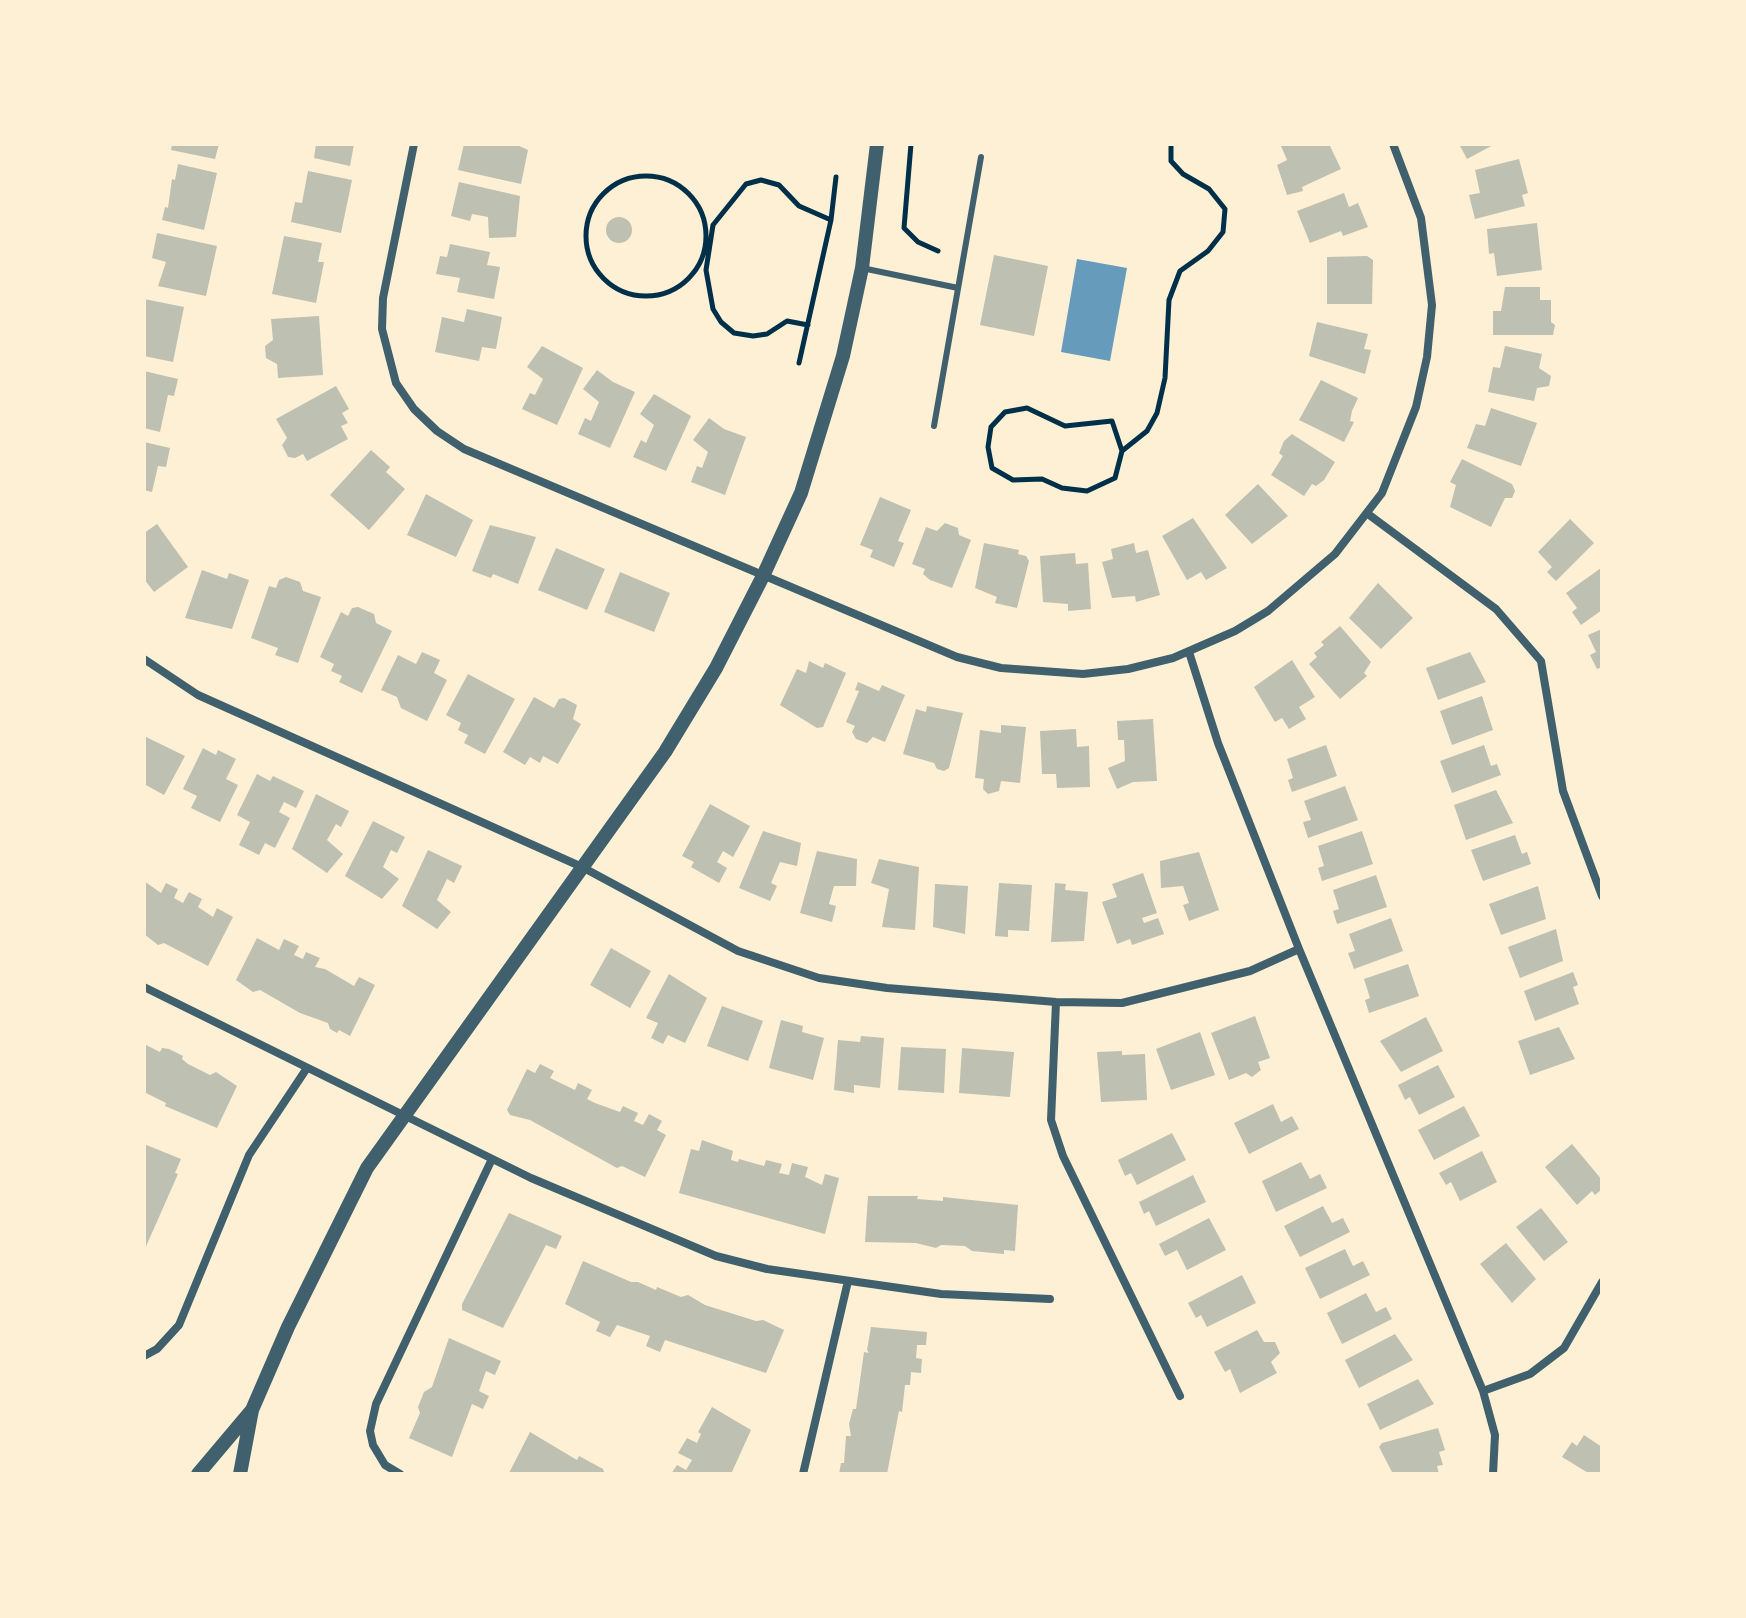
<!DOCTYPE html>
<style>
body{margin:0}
#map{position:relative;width:1746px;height:1618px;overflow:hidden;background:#fdf0d5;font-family:"Asap Condensed",sans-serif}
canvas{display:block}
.frame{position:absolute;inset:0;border:146px solid #fdf0d5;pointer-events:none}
</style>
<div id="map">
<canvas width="1746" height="1618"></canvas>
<div class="frame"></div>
</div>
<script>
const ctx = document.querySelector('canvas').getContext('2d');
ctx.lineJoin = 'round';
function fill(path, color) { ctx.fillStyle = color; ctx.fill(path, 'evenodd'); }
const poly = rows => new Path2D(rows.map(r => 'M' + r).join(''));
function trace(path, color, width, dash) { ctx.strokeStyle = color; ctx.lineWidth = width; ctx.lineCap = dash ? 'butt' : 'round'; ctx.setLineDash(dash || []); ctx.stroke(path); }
fill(poly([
 [1077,259,1127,268,1110,361,1061,352]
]), '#669bbc');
fill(poly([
 [172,144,219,144,215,159,171,150],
 [316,144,354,144,350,166,314,158],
 [464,144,515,144,528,150,521,184,458,170],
 [1286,144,1329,144,1341,169,1302,187,1303,191,1287,195,1277,165,1287,160,1281,146],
 [1459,144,1495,144,1467,159],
 [1519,159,1528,193,1522,195,1525,206,1475,219,1469,195,1480,193,1475,170],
 [178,164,217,173,204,230,162,220,165,207,168,208,172,179,175,180],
 [308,171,352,180,341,233,291,222,295,202,302,203],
 [459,182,520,196,516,237,489,238,488,217,472,214,470,221,451,216],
 [1344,193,1349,207,1358,203,1368,227,1343,236,1341,231,1310,243,1297,211],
 '606 230a13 13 0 1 1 26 0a13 13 0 1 1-26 0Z',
 [1537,223,1542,270,1497,276,1494,253,1489,254,1487,229],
 [157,233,217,246,206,296,158,286,166,262,152,258],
 [284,236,322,243,318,262,324,262,316,303,272,294],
 [450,244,490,252,487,265,500,267,494,299,457,292,460,278,436,274,440,256,447,257],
 [994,255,1048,266,1034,336,980,325],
 [1367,256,1373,260,1372,304,1327,304,1327,257],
 [1505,287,1540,287,1540,300,1551,300,1551,322,1555,325,1553,335,1493,335,1493,311,1501,311],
 [144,299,184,307,173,362,144,356],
 [467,309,502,317,496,349,482,347,479,361,435,352,442,317,464,322],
 [319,316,323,375,278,378,277,364,266,358,265,346,273,340,271,319],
 [1317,322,1368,334,1364,349,1371,350,1365,374,1309,356],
 [542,346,583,368,557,425,522,409,530,393,535,395,543,379,527,367],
 [1505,346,1542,354,1539,368,1551,376,1549,386,1537,388,1534,401,1488,392,1493,367,1500,368],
 [597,370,613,382,635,392,610,448,578,434,585,418,591,421,599,402,583,389],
 [144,371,178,379,174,396,168,395,160,432,144,428],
 [1321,380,1358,398,1352,411,1350,421,1354,422,1344,442,1299,420],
 [336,386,349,409,342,413,348,423,341,426,348,439,307,461,303,454,295,458,288,457,282,445,287,438,276,419],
 [654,394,691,416,666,471,633,457,641,440,646,443,654,425,640,414],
 [1491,408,1537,423,1521,466,1467,448,1476,424,1485,426],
 [709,418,724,429,746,437,725,495,691,482,697,466,702,468,708,452,693,440],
 [1292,434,1335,462,1324,480,1316,486,1312,484,1304,496,1271,475,1283,456,1279,453,1284,441],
 [144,442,170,448,166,467,158,466,152,492,144,490],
 [371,450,390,467,386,472,405,489,369,530,330,495],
 [1462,459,1512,484,1515,491,1512,498,1505,498,1491,527,1450,507,1456,485,1450,482],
 [1258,484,1288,516,1252,544,1225,515],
 [426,494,473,520,456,557,407,535],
 [880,497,911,510,898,541,904,543,894,567,870,557,873,550,860,545],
 [1193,518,1227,568,1206,580,1201,572,1187,580,1162,536],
 [1570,519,1594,543,1556,581,1547,572,1552,567,1538,552],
 [945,523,958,528,959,535,971,540,952,588,930,580,923,574,925,569,912,564,926,527,937,531],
 [157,524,188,567,154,592,144,579,144,533],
 [490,525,536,537,518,584,493,574,491,578,472,571],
 [984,543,1019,550,1018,554,1026,556,1029,561,1017,608,995,603,997,597,975,588],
 [1134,543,1136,553,1148,550,1160,595,1136,602,1135,596,1112,598,1102,562,1113,559,1111,549],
 [556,548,605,569,587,610,538,590],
 [1075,553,1076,564,1088,563,1091,609,1068,611,1068,604,1043,602,1040,556],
 [1601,568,1602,610,1581,625,1572,612,1577,608,1566,593],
 [202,570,227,579,229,573,249,580,232,629,185,618],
 [620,572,670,593,654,632,604,612],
 [286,577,300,582,303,591,321,597,298,663,275,655,278,648,251,638,269,586,276,588,279,580],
 [1378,583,1413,618,1381,649,1349,618],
 [358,607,374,614,376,623,392,631,362,693,339,682,342,676,331,671,334,664,320,657,341,612,348,616,352,608],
 [1340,626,1371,662,1364,673,1367,676,1340,699,1309,664,1317,657,1314,653,1324,645,1321,642],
 [1602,629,1602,667,1597,669,1590,655,1596,652,1588,635],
 [422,652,440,660,434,673,447,680,427,721,401,708,397,697,381,690,398,655,416,664],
 [1470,652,1486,682,1438,700,1426,668],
 [1292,660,1315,697,1299,707,1306,719,1289,729,1282,718,1275,722,1254,687],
 [809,661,823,668,825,663,846,673,823,727,817,728,780,705,797,669,806,673],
 [468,674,515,699,485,754,464,743,468,735,458,730,461,723,446,715],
 [858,682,879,691,882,685,905,695,885,742,873,737,867,743,856,739,852,732,855,726,846,722,859,691,855,690],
 [1482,696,1493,730,1452,745,1440,711],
 [534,697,554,708,559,699,564,698,577,705,573,719,581,724,558,764,543,756,540,763,530,757,525,765,503,752],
 [927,706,963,713,949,768,944,771,937,769,934,763,903,754,916,709,926,712],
 [1153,719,1157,781,1133,782,1117,789,1108,768,1125,761,1124,740,1118,740,1117,721],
 [1001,725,1026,727,1020,783,1001,781,999,791,988,794,983,789,984,779,975,778,980,730,1001,733],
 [1076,729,1077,747,1089,746,1090,787,1057,788,1056,774,1042,774,1040,731],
 [144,736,185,756,164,795,144,784],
 [1326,745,1337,776,1292,792,1288,780,1293,778,1287,759],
 [1484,745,1491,766,1497,764,1501,775,1452,793,1440,761],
 [203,748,216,755,218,750,236,759,226,779,238,785,220,822,191,808,197,796,183,789],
 [257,774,270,781,273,776,304,791,296,808,284,802,279,812,290,818,275,848,265,843,259,855,239,845,250,822,237,815],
 [1345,786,1358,820,1308,838,1303,822,1311,820,1304,801],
 [1496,790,1513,823,1466,840,1454,805],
 [316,794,349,811,341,827,336,824,327,840,343,854,327,873,292,849],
 [710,804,750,826,733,857,723,851,717,862,727,868,719,883,691,867,694,862,682,856],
 [373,821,405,837,397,853,391,850,383,867,399,879,382,899,345,876],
 [763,831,801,843,797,866,780,862,771,883,777,886,770,901,739,888],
 [1362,831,1373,864,1322,881,1318,868,1324,866,1318,846],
 [1515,835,1522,854,1527,852,1531,864,1483,881,1471,850],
 [428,850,462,866,454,883,447,879,437,900,451,912,437,929,402,906],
 [817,851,857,859,856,886,834,886,829,904,836,906,832,922,800,913],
 [1199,852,1219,910,1189,921,1183,905,1189,903,1183,886,1161,888,1160,861],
 [879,859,919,867,915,930,882,927,889,889,871,883],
 [1143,873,1157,913,1142,918,1144,923,1158,918,1164,934,1132,945,1130,939,1117,944,1102,902,1117,897,1112,884],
 [1376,875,1387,907,1337,924,1333,911,1339,909,1333,890],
 [144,881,161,893,166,883,178,889,174,898,183,903,189,892,202,899,198,907,213,917,217,908,233,917,208,966,164,943,158,945,144,934],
 [999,883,1032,885,1029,931,1008,930,1008,937,995,936],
 [1055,883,1066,884,1065,890,1088,892,1084,941,1051,942],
 [935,884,968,886,965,934,933,927],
 [1538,886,1546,919,1501,935,1489,904],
 [1391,918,1403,951,1354,969,1348,953,1355,951,1349,934],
 [1556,929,1563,961,1520,978,1508,947],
 [257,938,279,950,284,939,299,946,294,955,303,959,306,952,320,958,315,967,325,969,354,986,359,977,375,985,350,1036,339,1030,337,1033,330,1029,328,1023,300,1013,260,990,253,992,236,980],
 [611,948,651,971,630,1008,590,985],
 [1408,964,1419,996,1369,1013,1365,1000,1370,998,1364,979],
 [1573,972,1578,985,1573,987,1579,1004,1535,1021,1524,991],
 [669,974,707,998,685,1043,668,1035,663,1044,651,1038,658,1023,646,1018],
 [722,1006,763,1021,748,1061,707,1046],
 [1255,1016,1270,1058,1258,1062,1261,1070,1252,1077,1246,1073,1229,1080,1211,1033],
 [1426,1017,1443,1051,1401,1072,1380,1041],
 [781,1020,803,1026,802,1032,824,1038,813,1080,769,1068],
 [1559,1027,1575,1059,1530,1075,1518,1041],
 [1200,1032,1215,1075,1171,1090,1156,1049],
 [861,1036,884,1038,880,1088,854,1085,854,1093,834,1090,838,1040,860,1042],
 [144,1044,160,1052,162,1048,169,1049,183,1056,182,1059,188,1064,210,1075,216,1072,237,1086,217,1128,165,1106,166,1103,144,1092],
 [901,1047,946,1049,944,1093,898,1090],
 [962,1048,1014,1052,1010,1097,959,1093],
 [1122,1051,1122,1055,1145,1054,1147,1100,1101,1102,1097,1052],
 [540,1064,554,1071,550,1078,575,1090,578,1083,592,1090,587,1099,595,1103,620,1112,623,1106,638,1113,634,1121,643,1125,649,1114,662,1121,657,1130,666,1135,645,1177,622,1166,617,1168,530,1120,510,1115,507,1110,527,1069,535,1073],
 [1438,1065,1455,1097,1419,1115,1410,1097,1405,1100,1398,1085],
 [1273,1104,1281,1122,1292,1116,1299,1129,1249,1154,1234,1123],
 [1464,1106,1480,1136,1434,1160,1418,1130],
 [1172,1133,1186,1160,1137,1185,1131,1173,1125,1176,1118,1160],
 [702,1140,733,1151,731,1160,738,1162,739,1159,764,1166,766,1160,782,1164,779,1173,789,1175,792,1163,808,1167,805,1177,822,1185,825,1174,839,1178,825,1234,679,1193,691,1149,699,1151],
 [144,1144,181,1159,175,1173,178,1174,144,1251],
 [1572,1144,1602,1180,1602,1189,1595,1195,1592,1191,1577,1205,1545,1167],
 [1482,1151,1497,1182,1460,1201,1451,1182,1446,1185,1439,1173],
 [1301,1162,1310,1179,1320,1174,1327,1188,1276,1212,1262,1181],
 [1193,1175,1206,1202,1156,1226,1149,1211,1144,1214,1139,1202],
 [868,1196,918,1196,917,1199,943,1201,943,1197,1018,1205,1015,1251,1004,1250,1004,1254,972,1251,965,1246,941,1245,936,1248,916,1243,865,1242],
 [1323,1206,1332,1223,1343,1218,1350,1232,1300,1257,1284,1226],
 [1541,1208,1568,1242,1544,1261,1516,1227],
 [509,1213,562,1236,556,1249,546,1245,503,1328,462,1310,462,1304],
 [1209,1218,1226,1250,1187,1270,1177,1250,1165,1256,1159,1244],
 [1506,1243,1536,1279,1512,1303,1480,1264],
 [1345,1249,1353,1266,1363,1261,1370,1275,1320,1299,1305,1268],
 [583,1261,631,1282,638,1282,656,1290,657,1287,681,1297,688,1295,705,1305,756,1321,763,1320,784,1330,766,1373,665,1340,660,1352,646,1346,650,1336,617,1325,610,1337,596,1331,600,1322,565,1304],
 [1242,1275,1256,1303,1207,1327,1201,1315,1196,1318,1188,1303],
 [1366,1293,1376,1312,1386,1307,1392,1319,1342,1344,1327,1313],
 [871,1327,927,1332,926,1345,917,1345,916,1358,922,1359,921,1373,911,1372,910,1385,905,1385,902,1412,899,1411,887,1474,839,1474,841,1463,844,1463,846,1436,851,1436,849,1424,853,1409,856,1409,864,1352,869,1353,867,1350],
 [1257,1330,1264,1342,1275,1342,1280,1353,1271,1362,1277,1373,1240,1393,1230,1369,1225,1372,1214,1352],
 [1395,1334,1413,1360,1359,1388,1345,1360],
 [449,1338,501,1361,495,1375,486,1371,479,1391,489,1396,483,1409,472,1404,452,1457,409,1438,420,1413,418,1407,424,1392,432,1387],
 [1418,1379,1434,1404,1380,1430,1367,1404],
 [712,1407,751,1430,731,1474,671,1474,677,1465,686,1470,692,1460,678,1453,687,1438,697,1443,701,1434,698,1432],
 [1438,1428,1445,1450,1439,1452,1443,1465,1437,1466,1439,1474,1393,1474,1379,1447,1382,1443],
 [530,1432,577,1460,579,1456,603,1469,605,1474,509,1473],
 [1584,1435,1602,1447,1602,1474,1590,1474,1562,1457,1572,1442,1577,1446]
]), '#bec0b2');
trace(poly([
 [911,144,904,228,918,242,938,251],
 '586 236a60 60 0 1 1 120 0a60 60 0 1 1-120 0Z',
 [808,325,787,321,767,334,753,336,734,333,721,322,713,309,706,270,713,225,746,184,761,180,779,185,799,206,831,220],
 [799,363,831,220,836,177],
 [1122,451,1112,421,1065,426,1027,408,1005,412,991,427,988,447,992,468,1013,480,1042,479,1062,488,1087,491,1115,478,1122,451,1147,431,1157,413,1165,378,1169,300,1180,271,1208,251,1223,232,1225,209,1209,189,1183,174,1171,161,1171,144]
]), '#003049', 5);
trace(poly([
 [862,268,958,288],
 [934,426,981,157]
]), '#3f606c', 6);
trace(poly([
 [414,144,383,298,382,329,396,383,414,409,437,431,464,449,957,657,1001,668,1083,674,1128,669,1173,658,1235,631,1268,611,1335,554,1382,493,1416,407,1427,357,1432,305,1421,218,1393,144],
 [1368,514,1496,609,1541,661,1563,791,1602,896],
 [1189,652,1218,743,1299,949,1483,1391,1495,1435,1493,1474],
 [144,659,198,695,582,867,738,951,819,978,887,988,1056,1002,1122,1003,1250,971,1299,949],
 [144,987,531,1178,716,1256,767,1269,941,1294,1050,1299],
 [1056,1002,1051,1120,1063,1156,1180,1396],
 [144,1356,157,1349,179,1325,249,1155,307,1068],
 [1483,1391,1530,1374,1564,1348,1602,1282],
 [400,1474,385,1465,373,1445,370,1431,376,1404,492,1159],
 [803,1474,848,1281]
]), '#3f606c', 8);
trace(poly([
 [198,1474,252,1410],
 [240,1474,252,1410,288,1327,367,1168,665,752,716,668,763,576,801,493,843,356,862,268,877,144]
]), '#3f606c', 14);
</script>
